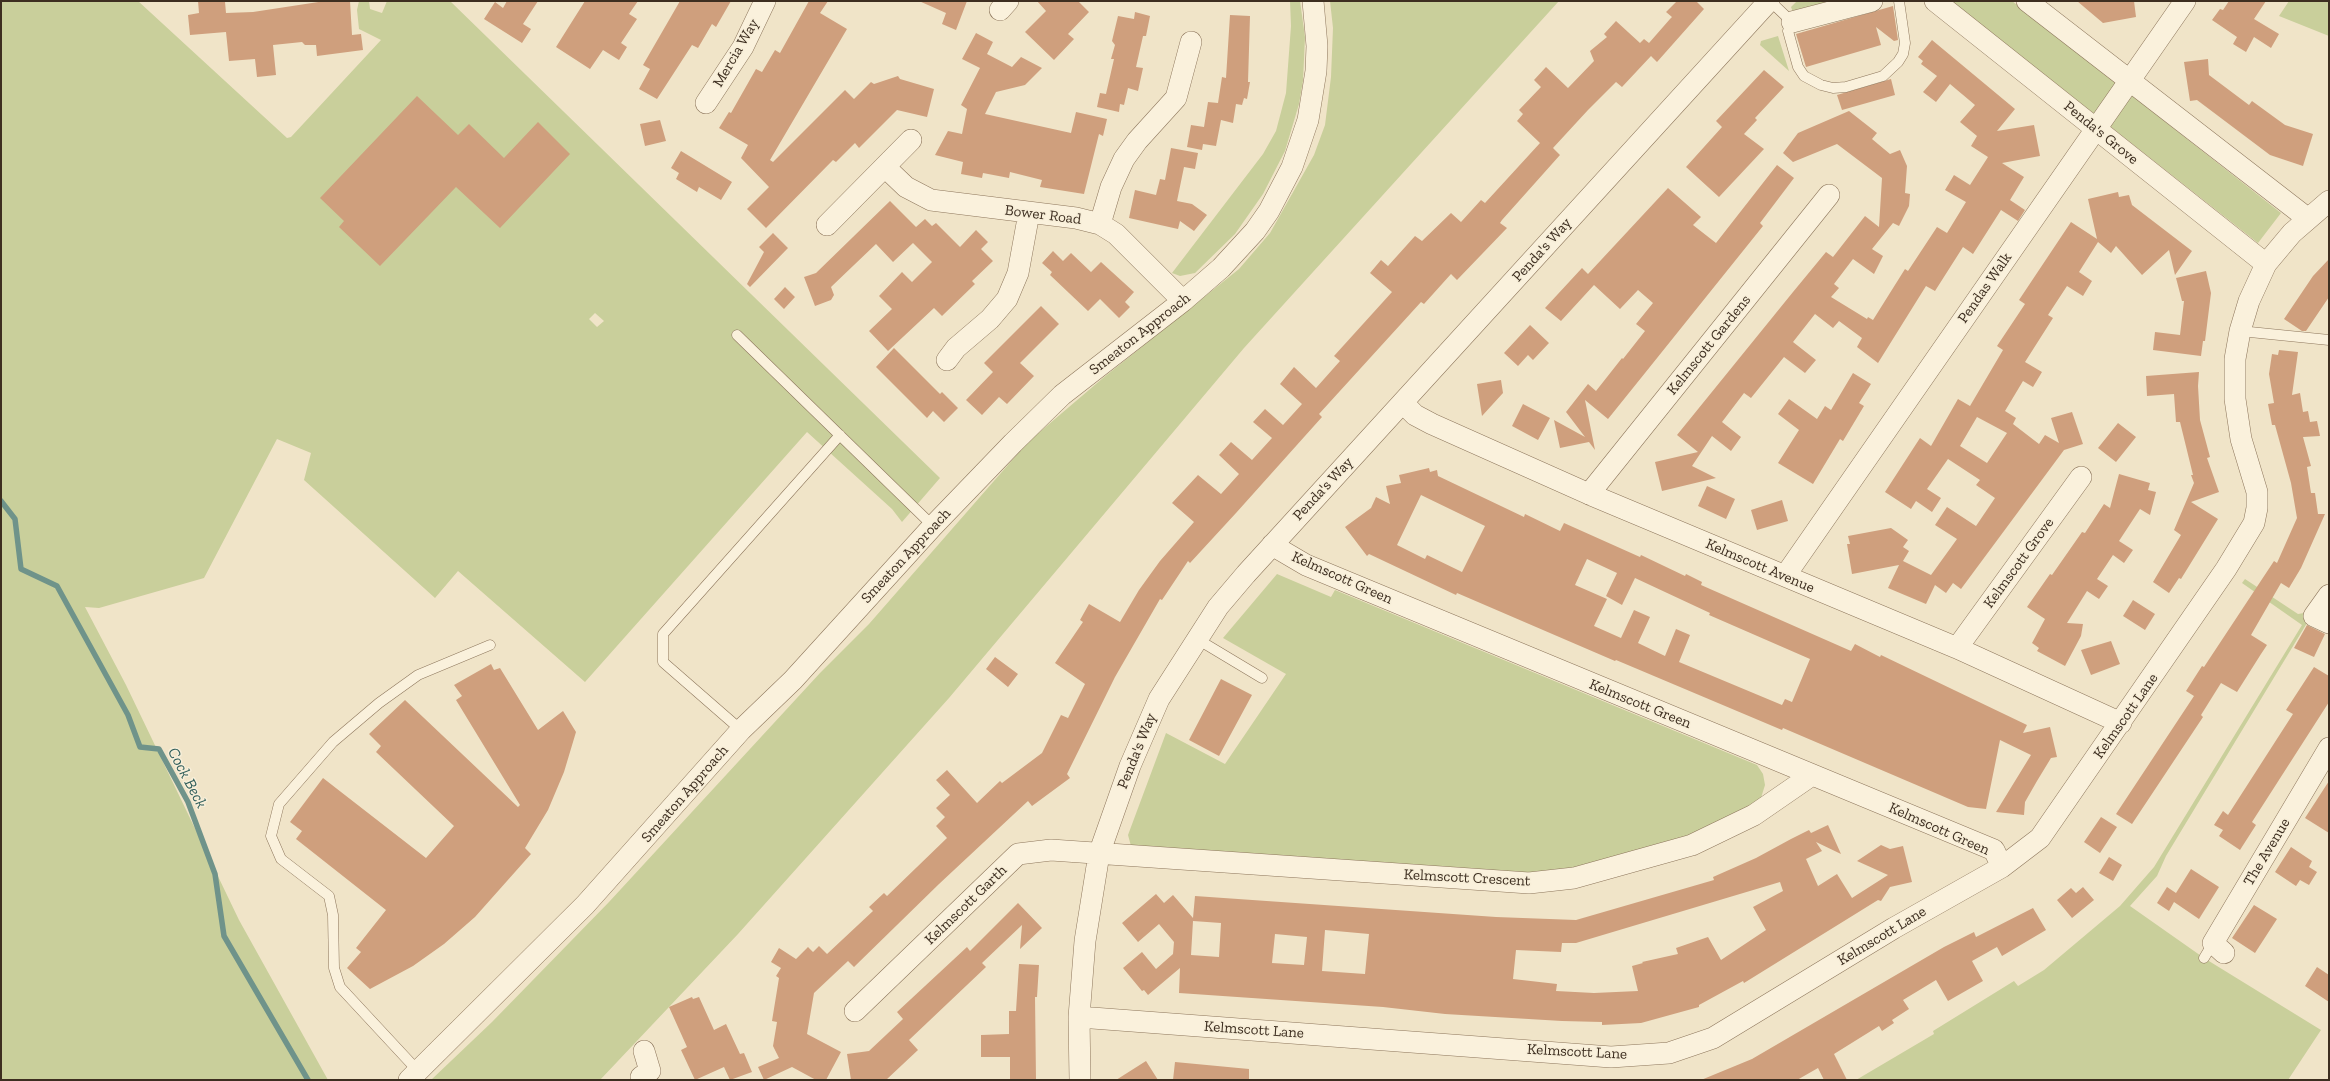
<!DOCTYPE html>
<style>
body{margin:0}
#map{position:relative;width:2330px;height:1081px;overflow:hidden;background:#f0e4c8;font-family:"Zilla Slab",serif}
canvas{display:block}
.frame{position:absolute;inset:0;border:2px solid #3d2e20;pointer-events:none}
</style>
<div id="map">
<canvas width="2330" height="1081"></canvas>
<div class="frame"></div>
</div>
<script>
const ctx = document.querySelector('canvas').getContext('2d');
ctx.lineJoin = 'round';
function fill(path, color) { ctx.fillStyle = color; ctx.fill(path, 'evenodd'); }
const poly = rows => new Path2D(rows.map(r => 'M' + r).join(''));
function trace(path, color, width, dash) { ctx.strokeStyle = color; ctx.lineWidth = width; ctx.lineCap = dash ? 'butt' : 'round'; ctx.setLineDash(dash || []); ctx.stroke(path); }
function label(font, color, halo, rows, align = 'center') {
  ctx.font = font + ' "Zilla Slab",serif'; ctx.lineWidth = 3; ctx.setLineDash([]); ctx.textBaseline = 'middle'; ctx.strokeStyle = halo; ctx.fillStyle = color; for (const [text, x, y, turn = 0] of rows) {
    ctx.save(); ctx.translate(x, y); ctx.rotate((+turn || 0) * Math.PI / 180); ctx.textAlign = isNaN(turn) ? turn : align; if (halo) ctx.strokeText(text, 0, 0); ctx.fillText(text, 0, 0); ctx.restore();
  }
}
fill(poly([
 [1,1,138,1,287,138,291,137,381,40,359,29,357,10,359,1,369,1,370,9,382,13,387,1,450,1,940,478,902,522,892,509,807,432,585,682,458,571,435,598,304,480,311,453,277,439,204,578,99,608,85,607,126,685,239,920,328,1080,1,1080],
 [595,313,604,321,597,327,589,319],
 [1290,1,1300,1,1305,37,1303,81,1299,104,1285,151,1263,194,1235,234,1195,273,1180,276,1172,273,1263,154,1276,131,1286,93,1291,26],
 [1330,1,1559,1,1244,348,949,698,738,934,600,1080,431,1080,492,1022,609,902,820,673,869,624,1028,442,1103,378,1239,269,1270,233,1314,155,1325,125,1331,77,1333,28],
 [1797,1,1831,1,1793,12,1791,7],
 [1951,1,2012,1,2281,213,2258,243],
 [2289,1,2329,1,2329,36,2279,16],
 [1778,36,1789,71,1760,45,1761,41],
 [1277,574,1331,597,1335,590,1757,765,1763,774,1765,785,1760,801,1688,837,1574,871,1522,875,1131,846,1128,835,1166,733,1225,764,1286,674,1223,638],
 [2245,579,2298,614,2304,613,2307,623,2166,856,2157,876,2130,906,2204,958,2321,1030,2288,1080,1856,1080,1934,1034,1933,1031,2014,981,2018,986,2044,970,2120,906,2154,867,2302,625,2242,583]
]), '#c9cf9b');
trace(poly([
 [1,501,15,519,21,569,57,586,128,715,140,747,159,749,188,802,215,874,224,936,308,1080]
]), '#6f938a', 5.5);
fill(poly([
 [198,1,225,2,226,13,253,12,325,1,350,1,352,35,361,34,363,50,317,56,316,45,305,45,302,42,273,45,276,75,257,77,255,59,229,61,226,32,190,35,188,15,199,13],
 [507,1,538,1,523,24,531,29,522,43,484,19,495,2,503,8],
 [585,1,638,1,629,14,637,19,621,43,627,47,619,60,603,50,590,69,556,47],
 [680,1,731,1,716,27,712,24,698,48,692,45,657,99,639,89,650,69,643,65],
 [809,1,828,1,820,13,847,29,770,160,773,162,845,90,854,99,871,82,874,84,898,76,900,79,934,89,927,117,897,110,859,148,855,143,836,162,833,160,766,228,747,209,769,187,741,158,748,145,719,128,729,112,731,113,756,69,762,72,775,50,780,53],
 [919,1,967,1,956,30,942,24,946,13],
 [1037,1,1078,1,1089,12,1068,34,1074,39,1054,60,1025,32,1046,11],
 [1677,1,1696,1,1704,9,1657,62,1651,56,1622,87,1616,82,1588,110,1553,148,1560,155,1502,220,1500,223,1507,228,1457,280,1451,274,1424,304,1421,302,1319,414,1322,417,1236,513,1190,563,1188,561,1162,600,1160,599,1115,677,1067,774,1070,778,1032,806,1028,801,939,884,854,967,848,961,814,993,807,1034,841,1052,826,1080,816,1080,792,1067,764,1080,758,1067,779,1058,773,1046,777,1022,772,1021,779,978,776,976,781,968,771,962,779,948,796,959,808,947,813,952,819,946,827,954,873,911,869,907,884,893,887,896,947,838,936,826,945,817,936,808,950,795,936,780,947,770,977,803,1000,781,1002,783,1042,753,1061,715,1068,718,1085,684,1055,663,1083,622,1080,620,1089,604,1120,622,1139,590,1160,561,1194,522,1172,503,1198,475,1221,494,1239,474,1219,455,1231,442,1252,460,1272,438,1253,422,1265,409,1283,425,1302,404,1280,384,1294,367,1316,388,1340,361,1334,356,1392,292,1370,273,1381,260,1388,266,1415,236,1422,241,1451,213,1461,222,1481,200,1485,203,1540,143,1517,121,1523,114,1519,110,1541,87,1534,80,1546,67,1568,88,1594,61,1590,51,1607,37,1604,34,1616,21,1640,43,1644,39,1649,43,1670,19,1672,17,1666,12],
 [2077,1,2134,1,2136,17,2103,23],
 [2229,1,2266,1,2254,19,2279,34,2271,48,2254,37,2246,52,2233,44,2237,37,2212,20,2220,9,2223,10],
 [1893,6,1898,40,1894,41,1876,27,1881,45,1806,67,1796,34],
 [1135,12,1150,16,1146,36,1143,36,1136,67,1143,68,1138,91,1128,88,1124,105,1120,104,1119,112,1097,107,1100,93,1106,94,1114,59,1111,59,1115,45,1112,41,1118,16,1134,19],
 [1230,15,1250,16,1248,82,1250,82,1247,99,1244,98,1242,105,1236,104,1233,123,1221,120,1216,146,1203,144,1202,150,1187,147,1191,125,1204,127,1208,102,1218,103,1222,77,1226,78],
 [976,33,993,42,987,54,1012,67,1021,57,1042,68,1025,85,996,92,985,114,1071,133,1076,112,1107,119,1103,136,1099,134,1084,194,1040,187,1042,180,1010,172,1009,178,983,173,982,178,961,174,963,162,935,155,948,131,962,134,967,109,961,105,980,68,962,59],
 [1932,40,2015,109,1997,131,2034,125,2040,156,2002,163,2024,177,2010,200,2025,210,2018,221,2001,210,1973,254,1963,247,1935,291,1926,286,1878,363,1857,347,1862,338,1839,321,1833,328,1815,314,1793,342,1816,360,1805,373,1784,357,1751,398,1744,393,1722,422,1741,437,1731,451,1712,436,1692,466,1716,478,1662,491,1655,462,1698,452,1677,435,1793,292,1826,252,1833,257,1865,216,1879,227,1882,178,1837,144,1793,162,1783,153,1798,133,1849,111,1877,133,1872,139,1890,154,1900,150,1907,166,1905,193,1910,194,1909,206,1899,226,1893,223,1872,249,1883,256,1874,274,1853,259,1834,284,1839,288,1831,297,1867,319,1868,317,1873,320,1905,269,1908,271,1937,227,1947,233,1966,202,1945,190,1954,175,1970,185,1988,157,1971,146,1977,136,1960,122,1975,105,1950,84,1936,102,1923,92,1937,76,1921,64,1923,61,1918,57],
 [2208,59,2209,75,2249,105,2252,101,2285,125,2313,134,2303,166,2270,155,2197,100,2190,101,2184,62],
 [1764,70,1784,87,1755,118,1757,120,1744,134,1764,149,1719,197,1686,167,1722,127,1716,121],
 [1891,79,1895,95,1842,110,1837,95],
 [417,96,458,135,469,124,504,158,538,122,570,154,500,228,456,187,380,266,339,227,344,221,320,198],
 [660,120,666,141,645,146,640,124],
 [1171,148,1198,153,1195,169,1184,167,1177,201,1192,204,1207,215,1194,231,1180,221,1178,229,1129,218,1135,190,1156,195,1160,179,1165,180],
 [681,151,732,182,721,200,699,187,697,192,676,179,679,173,671,168],
 [1777,165,1794,178,1760,223,1763,226,1641,378,1608,419,1585,400,1595,450,1589,442,1560,448,1554,420,1585,437,1566,412,1588,384,1596,391,1622,358,1623,359,1645,331,1636,324,1653,303,1638,290,1620,309,1594,285,1561,321,1545,308,1582,268,1588,274,1668,188,1701,217,1693,225,1716,243],
 [2118,192,2119,197,2129,195,2132,205,2192,251,2175,275,2169,250,2142,275,2116,246,2111,253,2098,242,2079,272,2092,281,2083,296,2067,286,2048,315,2053,318,2025,362,2042,372,2033,387,2023,381,2005,411,2016,418,2012,426,2013,424,2039,444,2045,435,2059,443,2051,418,2072,412,2083,444,2064,450,1961,589,1953,583,1946,593,1935,585,1926,604,1888,588,1899,565,1852,574,1847,544,1850,544,1848,536,1891,528,1908,540,1903,547,1909,551,1903,561,1931,575,1957,539,1935,525,1947,507,1976,526,1995,498,1976,485,1980,480,1948,459,1927,489,1941,498,1932,512,1916,501,1911,509,1885,492,1920,438,1931,446,1958,399,1970,406,2003,350,1997,346,2025,304,2019,300,2071,222,2097,239,2088,199],
 [1977,417,2007,433,1987,463,1960,446],
 [890,201,916,227,925,219,932,226,936,223,960,247,976,230,988,242,981,249,993,261,972,281,975,284,942,316,934,308,888,351,869,331,892,309,879,296,902,272,912,282,932,262,913,243,893,262,876,244,831,287,834,295,831,300,815,306,804,277,816,273],
 [773,233,788,248,750,287,747,284,764,252,759,247],
 [1053,251,1063,261,1071,253,1091,272,1101,262,1134,292,1125,302,1130,307,1119,318,1100,299,1088,311,1050,275,1052,272,1042,263],
 [2329,259,2329,297,2306,331,2302,331,2284,319,2313,276],
 [2206,271,2211,293,2205,341,2203,341,2201,356,2153,350,2155,332,2180,335,2184,301,2182,301,2176,278],
 [785,287,795,297,784,309,774,299],
 [1041,306,1059,324,1020,363,1034,376,1007,404,999,397,982,415,966,400,993,372,984,363],
 [1530,325,1549,343,1533,360,1528,355,1518,366,1504,353],
 [894,348,940,394,942,392,958,408,944,422,933,411,927,418,876,367],
 [2279,350,2298,352,2292,395,2300,393,2303,412,2308,411,2310,422,2317,421,2320,436,2303,437,2311,466,2307,467,2311,493,2315,493,2318,514,2325,514,2301,568,2289,588,2281,583,2251,635,2267,645,2261,654,2237,692,2221,683,2201,715,2203,717,2132,824,2116,814,2194,696,2186,691,2202,666,2204,667,2274,561,2277,563,2297,518,2291,483,2275,425,2272,425,2268,404,2274,403,2269,374,2272,354,2278,355],
 [2199,372,2198,386,2200,420,2210,457,2207,458,2219,492,2191,502,2218,519,2181,579,2179,578,2169,593,2153,582,2181,535,2174,530,2194,483,2191,475,2193,475,2180,422,2176,422,2174,394,2147,396,2146,376],
 [1853,373,1871,384,1859,403,1864,406,1843,441,1840,439,1813,484,1778,463,1799,430,1778,414,1789,399,1817,419,1825,406,1831,410],
 [1501,380,1503,393,1482,416,1477,384],
 [1523,404,1550,418,1538,440,1512,426],
 [2118,423,2136,437,2116,462,2098,448],
 [1429,468,1430,472,1437,470,1438,476,1524,517,1525,514,1560,531,1564,523,1640,557,1641,555,1685,576,1686,574,1702,582,1701,585,1851,651,1855,644,1880,657,1881,655,2027,725,2023,733,2050,727,2057,757,2051,758,2037,781,2025,802,2024,815,1996,812,2031,755,2000,740,1986,809,1968,807,1783,728,1782,730,1616,660,1615,661,1457,593,1456,595,1369,554,1367,556,1345,527,1371,508,1376,497,1390,504,1386,486,1401,483,1399,475],
 [1421,495,1485,526,1462,572,1427,555,1425,559,1397,545],
 [1587,559,1617,573,1606,596,1622,605,1635,578,1710,613,1709,615,1810,659,1792,702,1785,699,1782,705,1679,662,1690,635,1676,629,1665,656,1638,643,1650,617,1634,610,1621,638,1594,626,1607,599,1575,585],
 [2119,474,2150,483,2148,490,2156,492,2150,515,2140,509,2119,541,2133,550,2124,563,2113,555,2097,579,2108,586,2099,599,2087,591,2067,623,2083,624,2081,636,2065,666,2037,651,2039,648,2032,643,2045,619,2027,607,2050,574,2052,575,2082,532,2085,533,2104,504,2110,508],
 [1707,486,1735,499,1726,519,1698,506],
 [1782,500,1788,521,1757,530,1751,510],
 [2133,600,2155,614,2145,630,2123,616],
 [2307,625,2325,634,2314,657,2294,648],
 [2111,641,2120,664,2091,675,2081,650],
 [995,657,1018,674,1008,687,986,669],
 [491,664,494,670,500,668,538,730,563,711,576,732,564,772,548,810,525,848,531,854,475,917,444,944,413,966,370,989,347,968,361,952,356,948,386,910,296,839,302,831,290,822,323,778,426,858,454,826,376,752,381,746,369,734,405,700,518,807,520,805,456,700,462,696,454,685],
 [2314,667,2329,676,2329,702,2252,822,2256,825,2240,850,2219,836,2223,830,2214,825,2223,811,2228,815,2293,714,2286,710],
 [1221,679,1252,695,1219,756,1189,740],
 [2329,781,2329,833,2305,818],
 [2101,817,2117,827,2100,853,2084,842],
 [1828,825,1841,854,1816,842,1822,851,1806,859,1818,886,1837,874,1852,898,1888,875,1857,861,1881,845,1890,849,1903,846,1912,882,1890,887,1881,901,1878,900,1744,983,1743,981,1699,1005,1699,1007,1641,1023,1602,1025,1602,1022,1562,1021,1445,1014,1383,1007,1179,993,1180,968,1148,995,1144,990,1142,991,1123,968,1142,952,1156,969,1173,954,1174,942,1159,924,1138,942,1122,923,1156,894,1164,903,1173,895,1193,918,1195,896,1496,917,1576,920,1714,880,1713,877,1756,858,1791,839,1809,830,1811,833],
 [1780,882,1783,891,1753,907,1766,930,1721,960,1708,937,1676,948,1678,954,1642,962,1643,963,1632,966,1638,991,1594,993,1556,991,1557,984,1513,979,1516,950,1561,952,1562,943,1576,943],
 [1193,921,1221,923,1219,957,1191,955],
 [1325,930,1369,934,1365,974,1322,971],
 [1275,934,1307,937,1304,965,1272,963],
 [2291,847,2312,861,2309,867,2317,872,2309,885,2300,880,2296,886,2275,872],
 [2109,857,2122,865,2113,881,2099,873],
 [2191,869,2219,887,2199,919,2174,902,2169,911,2157,903,2167,887,2176,893],
 [2083,887,2094,900,2072,918,2057,900,2071,888,2076,893],
 [1018,903,1042,928,1020,949,1022,925,982,963,986,967,909,1040,918,1050,886,1080,851,1080,847,1054,869,1051,903,1019,897,1012,967,947,970,951],
 [2254,905,2277,919,2255,953,2232,938],
 [2033,908,2046,930,2002,956,1997,947,1972,961,1983,981,1948,1001,1936,980,1903,1000,1909,1009,1892,1020,1894,1023,1882,1031,1879,1026,1834,1054,1847,1080,1824,1080,1818,1068,1797,1080,1701,1080,1752,1059,1944,947,1974,932,1976,937],
 [1019,964,1039,965,1037,997,1035,997,1036,1080,1010,1080,1010,1057,981,1057,981,1035,1009,1034,1009,1011,1016,1011],
 [2317,967,2329,975,2329,1002,2305,986],
 [692,997,693,999,699,997,714,1030,726,1024,740,1054,744,1053,752,1072,730,1080,724,1067,695,1080,681,1050,687,1047,669,1007],
 [1146,1061,1158,1080,1116,1080],
 [1175,1062,1249,1069,1249,1080,1173,1080]
]), '#cf9f7d');
const service = poly([
 [1770,1,1792,22,1788,31,1798,67,1804,76,1821,85,1833,88,1846,87,1883,76,1898,62,1903,54,1905,43,1899,1],
 [2240,331,2329,340],
 [737,335,933,526],
 [1197,639,1262,678],
 [741,730,663,662,663,634,840,435],
 [2204,958,2213,943],
 [418,1071,340,987,334,968,333,915,329,896,281,859,271,836,279,804,333,742,379,703,418,675,490,645]
]);
const minor = poly([
 [1935,1,2266,264],
 [2027,1,2307,218],
 [1000,10,1008,1],
 [1792,22,1872,1],
 [706,103,743,47,765,1],
 [885,167,906,187,931,200,1076,218,1100,224,1116,234,1183,301],
 [1100,224,1111,187,1124,159,1137,141,1176,98,1191,42],
 [827,225,911,140],
 [947,360,956,348,990,319,1007,299,1018,273,1029,213],
 [1403,403,1415,415,1432,424,1589,494,1957,648,2121,723],
 [1589,494,1829,195],
 [1272,545,1306,565,1994,850,2002,867],
 [1785,576,2185,1],
 [2329,595,2314,616,2329,623],
 [1957,648,2081,477],
 [2224,953,2213,943,2329,748],
 [855,1011,1018,854,1051,850,1529,883,1574,878,1692,845,1754,815,1812,775],
 [1079,1017,1611,1057,1669,1053,1713,1038,1894,928,2002,867,2040,838,2226,569,2254,523,2257,508,2257,492,2241,439,2235,399,2235,359,2240,331,2249,301,2266,264,2292,233,2329,201],
 [641,1077,650,1071,644,1051],
 [409,1080,585,905,741,730,793,680,933,526,1013,443,1062,395,1183,301,1221,268,1255,231,1269,211,1292,167,1308,120,1316,71,1317,46,1313,1],
 [1080,1080,1079,1017,1085,941,1099,854,1130,766,1159,699,1218,607,1246,574,1769,1]
]);
trace(service, '#8d765c', 11);
trace(minor, '#8d765c', 22);
trace(service, '#faf1dc', 10);
trace(minor, '#faf1dc', 21);
label('15px', '#3d2e20', '#f7eed8', [
 ["Mercia Way",736,53,-60],
 ["Penda's Grove",2101,133,39],
 ["Bower Road",1043,215,7],
 ["Penda's Way",1542,250,-48],
 ["Pendas Walk",1985,288,-55],
 ["Smeaton Approach",1140,334,-38],
 ["Kelmscott Gardens",1709,345,-51],
 ["Penda's Way",1323,489,-47],
 ["Smeaton Approach",906,556,-47],
 ["Kelmscott Grove",2019,563,-54],
 ["Kelmscott Avenue",1760,566,23],
 ["Kelmscott Green",1342,578,24],
 ["Kelmscott Green",1640,704,22],
 ["Kelmscott Lane",2126,716,-55],
 ["Penda's Way",1137,751,-68],
 ["Smeaton Approach",685,794,-49],
 ["Kelmscott Green",1939,829,24],
 ["The Avenue",2267,852,-59],
 ["Kelmscott Crescent",1467,878,3],
 ["Kelmscott Garth",966,905,-44],
 ["Kelmscott Lane",1882,936,-31],
 ["Kelmscott Lane",1254,1030,4],
 ["Kelmscott Lane",1577,1052,3]
]);
label('italic 16px', '#2f5d5a', '#f7eed8', [
 ["Cock Beck",187,778,62]
]);
</script>
